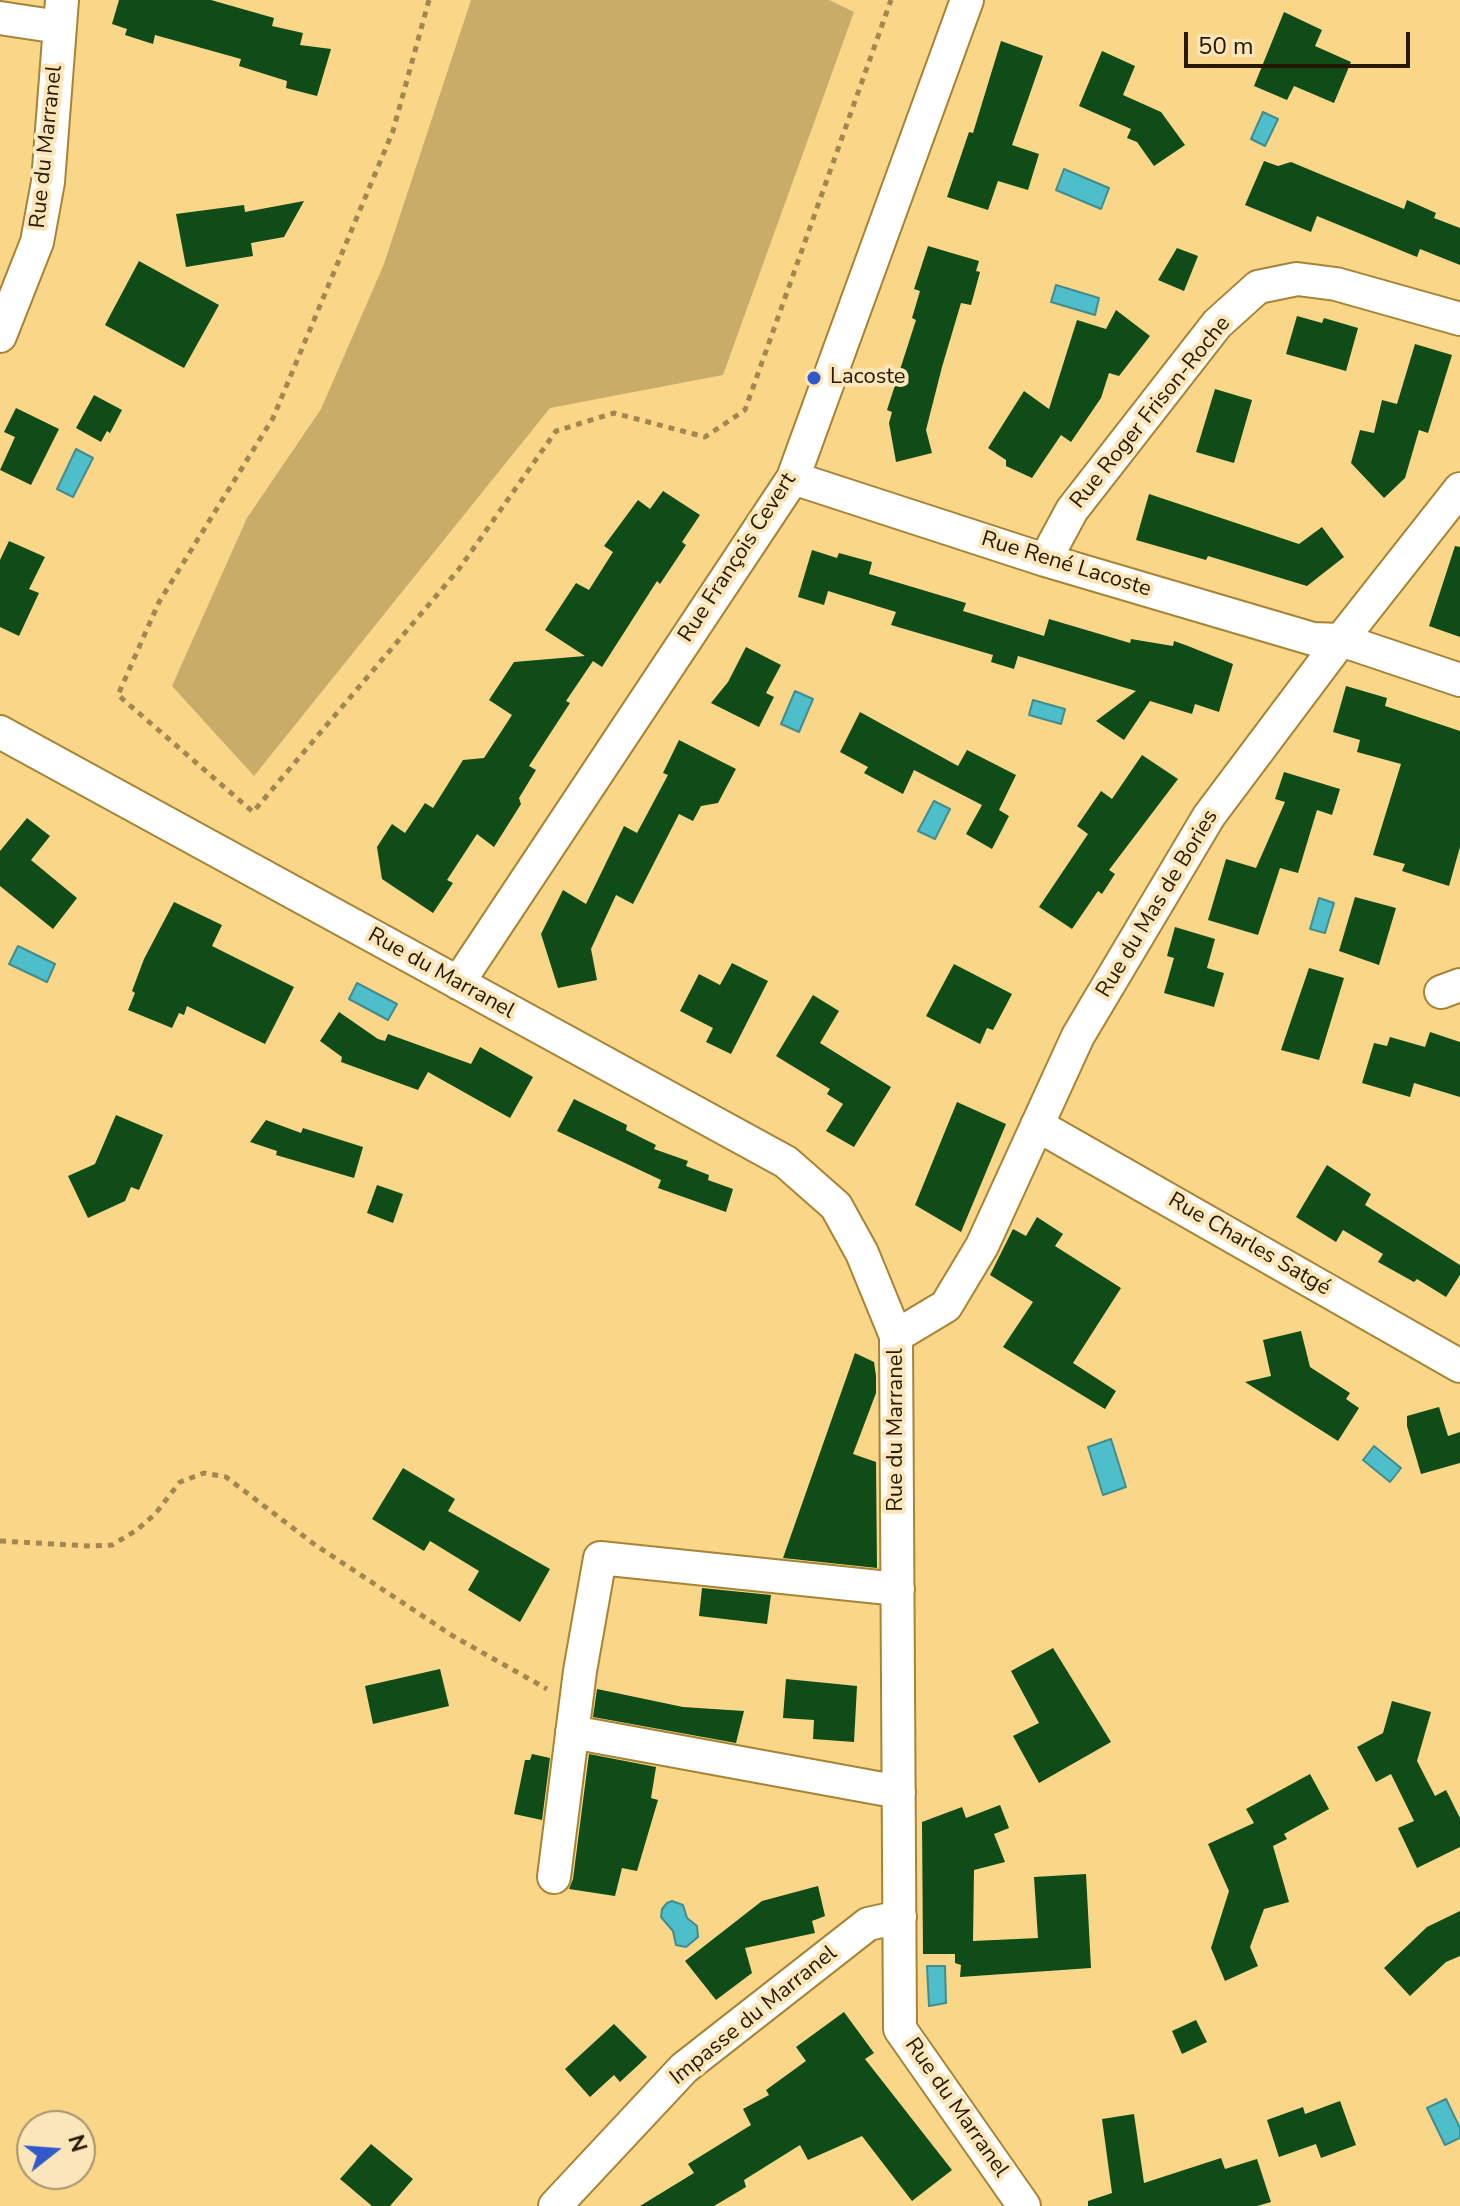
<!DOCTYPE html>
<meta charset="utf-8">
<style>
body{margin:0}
#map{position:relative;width:1460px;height:2206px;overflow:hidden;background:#fad689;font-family:"Nunito Sans",sans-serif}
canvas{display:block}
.north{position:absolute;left:16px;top:2110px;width:80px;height:80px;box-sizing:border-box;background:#fbe6b9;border:2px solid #a6946f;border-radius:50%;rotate:73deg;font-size:22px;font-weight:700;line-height:32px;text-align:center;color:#261900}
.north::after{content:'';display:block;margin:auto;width:28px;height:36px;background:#3159c9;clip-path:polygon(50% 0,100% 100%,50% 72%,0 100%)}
.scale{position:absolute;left:1184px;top:32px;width:226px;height:36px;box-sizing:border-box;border:4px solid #261900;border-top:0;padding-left:10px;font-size:24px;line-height:28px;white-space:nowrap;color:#261900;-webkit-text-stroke:6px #fbe6b9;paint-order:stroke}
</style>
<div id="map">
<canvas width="1460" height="2206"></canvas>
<div class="north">N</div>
<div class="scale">50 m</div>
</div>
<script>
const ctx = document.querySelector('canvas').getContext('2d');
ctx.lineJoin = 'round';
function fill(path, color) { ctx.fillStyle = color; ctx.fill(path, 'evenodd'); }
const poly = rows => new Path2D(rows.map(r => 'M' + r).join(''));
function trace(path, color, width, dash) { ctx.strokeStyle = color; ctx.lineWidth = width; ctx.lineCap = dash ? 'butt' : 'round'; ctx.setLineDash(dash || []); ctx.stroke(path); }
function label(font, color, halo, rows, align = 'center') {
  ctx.font = font + ' "Nunito Sans",sans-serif'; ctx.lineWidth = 8; ctx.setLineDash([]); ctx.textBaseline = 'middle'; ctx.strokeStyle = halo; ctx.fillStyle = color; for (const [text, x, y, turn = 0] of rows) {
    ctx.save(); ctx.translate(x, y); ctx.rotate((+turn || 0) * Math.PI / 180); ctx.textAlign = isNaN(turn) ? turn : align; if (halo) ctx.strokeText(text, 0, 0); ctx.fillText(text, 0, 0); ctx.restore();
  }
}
fill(poly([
 [471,0,829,0,854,12,723,375,550,408,254,776,172,686,247,518,321,409,384,264]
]), '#caac69');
const water = poly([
 [1263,112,1278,119,1265,146,1251,139,1263,112],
 [1064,169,1109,188,1101,209,1056,190,1064,169],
 [1056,285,1099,298,1095,315,1051,302,1056,285],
 [76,449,93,458,73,497,57,489,76,449],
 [795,691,813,699,799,732,781,724,795,691],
 [1033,700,1065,709,1061,724,1029,715,1033,700],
 [934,801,950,809,935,839,918,831,934,801],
 [1319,898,1334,903,1325,933,1310,929,1319,898],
 [18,946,55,964,47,982,9,964,18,946],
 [357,983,397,1004,388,1020,349,999,357,983],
 [1111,1439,1126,1487,1103,1495,1088,1447,1111,1439],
 [1374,1446,1401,1468,1390,1482,1363,1460,1374,1446],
 [672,1901,683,1905,687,1918,697,1926,698,1937,686,1947,676,1945,673,1931,661,1917,662,1909,667,1903,672,1901],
 [927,1966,945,1966,946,2003,929,2006,927,1966],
 [1446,2099,1460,2128,1460,2138,1445,2145,1427,2108,1446,2099]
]);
fill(water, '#4ebecb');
trace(water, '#428c8e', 2);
fill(poly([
 [119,0,211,0,274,18,272,26,303,33,300,45,331,49,317,96,286,88,287,81,239,66,241,59,155,35,153,44,125,35,127,29,112,24],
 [1284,12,1322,30,1315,46,1351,62,1334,103,1294,86,1287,100,1254,86],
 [1001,41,1043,56,1012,145,1039,154,1028,190,998,181,988,210,947,197,969,132,973,133],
 [1102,51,1135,66,1123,95,1161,112,1185,145,1154,166,1137,142,1127,138,1131,129,1079,106],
 [1264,161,1278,166,1291,162,1404,209,1407,200,1436,213,1434,218,1460,228,1460,265,1420,249,1417,257,1317,216,1311,232,1245,205],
 [304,201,284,237,251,243,253,256,186,267,176,214,244,205,245,212],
 [928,246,979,261,976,271,980,272,971,305,961,303,942,367,926,430,932,453,896,462,889,423,892,412,887,410,916,320,912,318,920,291,914,289],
 [1177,248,1198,256,1184,291,1158,280],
 [139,261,219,305,184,368,105,325],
 [1116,310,1150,336,1119,376,1109,373,1101,398,1071,442,1061,435,1032,478,1006,466,1006,460,988,448,1024,391,1049,409,1077,320,1106,329],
 [1297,316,1322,323,1324,318,1358,328,1346,371,1286,354],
 [1415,344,1452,355,1428,433,1419,430,1405,478,1384,498,1351,463,1360,430,1374,433,1382,400,1397,404],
 [1215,389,1252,400,1234,463,1196,452],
 [94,395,122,410,110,433,107,431,101,442,76,428],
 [16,408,59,429,31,485,0,470,15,437,4,432],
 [663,491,700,515,682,542,686,545,660,584,657,581,602,667,593,661,566,701,570,703,529,766,536,770,519,798,521,804,494,847,477,834,447,880,453,883,433,913,382,879,377,847,392,824,405,833,425,803,433,808,463,760,484,758,512,715,489,700,514,662,585,656,545,630,576,583,589,590,613,552,604,546,638,500,650,509],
 [1149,494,1299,544,1322,527,1344,557,1307,586,1208,556,1206,560,1136,540],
 [9,541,45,557,29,589,39,593,19,636,0,627,0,560],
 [1455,546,1460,547,1460,637,1429,626],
 [812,550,837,558,839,553,872,562,869,574,966,603,963,611,1044,636,1049,619,1130,643,1131,639,1173,646,1174,641,1188,646,1233,664,1219,712,1195,704,1192,714,1150,701,1124,740,1096,721,1136,691,1018,656,1014,669,991,662,993,655,891,625,896,612,828,591,824,605,798,597],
 [746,647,781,665,766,693,774,697,759,727,711,703,728,682],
 [1346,686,1387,698,1385,706,1460,731,1460,847,1449,886,1402,871,1405,864,1373,855,1401,764,1357,752,1360,740,1333,732],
 [860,712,958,766,967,750,1016,775,999,810,1009,816,992,849,966,834,982,805,914,770,903,794,864,773,868,767,840,752],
 [679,740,736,769,728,784,718,803,701,806,693,821,679,814,633,904,616,895,591,949,597,980,558,988,541,934,563,890,586,904,624,826,637,833,668,775,663,773],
 [1142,755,1178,779,1109,870,1115,874,1102,894,1098,891,1072,929,1039,907,1088,834,1077,826,1101,791,1112,799],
 [1284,772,1340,789,1332,815,1317,810,1298,873,1280,868,1258,935,1208,920,1226,859,1256,868,1285,802,1275,799],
 [27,818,50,836,31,860,77,898,53,929,0,886,0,851],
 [1355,897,1396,908,1379,965,1339,951],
 [174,902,222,925,212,946,294,987,265,1044,187,1006,184,1015,179,1013,172,1028,128,1010,135,993,132,991,144,959],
 [1175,927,1215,939,1207,968,1224,973,1214,1007,1164,993,1174,958,1167,956],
 [732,963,768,981,731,1054,706,1042,713,1028,680,1011,699,974,720,985],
 [954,964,1012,994,993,1030,987,1028,980,1044,926,1016],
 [1309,968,1344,978,1319,1060,1281,1050],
 [813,995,839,1011,820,1043,891,1087,854,1147,826,1131,843,1104,827,1094,830,1089,776,1056],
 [339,1012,378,1039,385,1041,388,1034,471,1064,480,1047,533,1077,510,1118,428,1072,418,1090,341,1062,342,1057,320,1041],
 [1430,1032,1460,1042,1460,1097,1414,1083,1410,1097,1362,1083,1374,1043,1387,1046,1390,1037,1425,1047],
 [574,1099,627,1125,626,1130,656,1145,654,1149,688,1161,686,1166,709,1175,708,1180,733,1189,726,1212,658,1188,661,1180,557,1131],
 [957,1102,1006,1124,961,1232,915,1205],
 [116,1115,163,1135,139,1190,131,1187,125,1201,88,1218,68,1176,95,1164],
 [266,1120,301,1133,303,1128,363,1147,354,1178,276,1155,277,1151,250,1142],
 [1327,1165,1371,1194,1365,1205,1460,1265,1460,1275,1446,1297,1417,1279,1414,1282,1378,1262,1383,1254,1343,1230,1336,1242,1296,1217],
 [377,1185,403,1194,393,1223,367,1213],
 [1037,1217,1063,1234,1055,1246,1121,1288,1073,1363,1116,1391,1105,1409,1003,1347,1033,1302,990,1275,1013,1229,1026,1236],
 [1301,1331,1310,1367,1350,1393,1346,1399,1359,1408,1338,1441,1245,1382,1271,1376,1263,1340],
 [855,1353,874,1362,876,1376,876,1393,853,1454,876,1462,877,1568,783,1558],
 [1439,1407,1448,1436,1460,1432,1460,1463,1421,1474,1407,1426,1407,1416],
 [403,1468,455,1499,448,1511,550,1569,520,1622,468,1590,479,1571,430,1541,424,1551,372,1519],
 [702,1588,771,1595,767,1624,699,1616],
 [1053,1648,1111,1742,1039,1783,1013,1736,1039,1723,1011,1671],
 [440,1669,449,1706,373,1724,365,1686],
 [786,1679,857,1686,854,1742,813,1739,814,1720,783,1718],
 [597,1689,683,1707,744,1711,736,1743,593,1717],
 [1392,1701,1431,1712,1417,1761,1435,1796,1446,1790,1460,1818,1460,1847,1417,1868,1398,1828,1414,1821,1391,1774,1376,1782,1357,1747,1383,1733],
 [532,1754,550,1758,542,1820,514,1814,525,1760,530,1760],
 [589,1754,656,1767,651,1798,658,1800,637,1871,622,1868,615,1896,569,1889,573,1879],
 [1310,1774,1329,1809,1284,1834,1287,1839,1273,1846,1289,1902,1264,1909,1250,1947,1258,1966,1225,1981,1211,1948,1229,1891,1208,1844,1254,1823,1246,1809],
 [1000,1805,1009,1828,994,1834,1005,1862,974,1870,973,1941,1038,1938,1034,1877,1086,1874,1091,1968,960,1977,961,1965,955,1963,955,1954,923,1954,922,1822,962,1807,966,1818],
 [818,1886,825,1916,812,1921,815,1933,745,1948,752,1973,716,2000,685,1961,762,1901],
 [1460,1911,1460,1956,1446,1962,1410,1996,1384,1968,1427,1927],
 [844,2012,874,2053,865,2059,952,2170,912,2201,862,2136,808,2160,800,2145,744,2180,746,2187,714,2206,640,2206,694,2173,688,2164,751,2125,743,2109,769,2095,766,2090,806,2061,796,2047],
 [1196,2020,1207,2042,1182,2054,1172,2031],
 [614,2024,647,2057,620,2082,614,2075,590,2097,565,2069],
 [1340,2101,1356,2145,1321,2158,1316,2144,1279,2157,1267,2120,1303,2107,1305,2114],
 [1134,2114,1144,2183,1221,2158,1225,2169,1257,2159,1271,2202,1257,2206,1088,2206,1088,2201,1112,2193,1102,2119],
 [371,2144,413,2179,390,2206,372,2206,340,2179]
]), '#0f4c18');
const minor = poly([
 [0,18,59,27],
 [0,336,37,242,48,182,62,0],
 [793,478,1045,560,1313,639,1341,640,1460,680],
 [1045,560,1072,510,1217,324,1258,287,1297,279,1336,284,1460,319],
 [0,732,786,1162,836,1206,862,1253,896,1336,900,2029,1024,2206],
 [458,983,793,478,967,0],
 [1441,992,1460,985],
 [1037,1125,1460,1366],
 [896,1336,946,1306,982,1246,1078,1036,1209,816,1341,640,1460,489],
 [572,1732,899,1792],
 [554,1877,580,1671,600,1558,898,1589],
 [555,2206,684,2068,868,1924,900,1917]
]);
trace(minor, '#a58436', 36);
trace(poly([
 [429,0,393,131,273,418,159,602,118,695,253,812,459,569,556,431,614,413,705,437,745,410,891,0],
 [0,1541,90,1546,112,1545,137,1530,155,1514,180,1482,204,1473,226,1477,314,1544,453,1636,547,1689]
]), '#a28850', 5, [6, 6]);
trace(minor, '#fff', 32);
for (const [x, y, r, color] of [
 [814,378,8,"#3159c9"]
]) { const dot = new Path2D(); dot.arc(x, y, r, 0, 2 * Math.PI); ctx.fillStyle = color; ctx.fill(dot); trace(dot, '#fbe6b9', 3); }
label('22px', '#261900', '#fbe6b9', [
 ["Rue du Marranel",47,147,-84],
 ["Rue Roger Frison-Roche",1151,413,-51],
 ["Rue François Cevert",738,558,-57],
 ["Rue René Lacoste",1066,565,17],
 ["Rue du Mas de Bories",1158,904,-59],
 ["Rue du Marranel",441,974,29],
 ["Rue Charles Satgé",1249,1245,30],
 ["Rue du Marranel",897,1430,-90],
 ["Impasse du Marranel",754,2016,-39],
 ["Rue du Marranel",956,2108,55]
]);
label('22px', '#261900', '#fbe6b9', [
 ["Lacoste",830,378]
], 'left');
</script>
